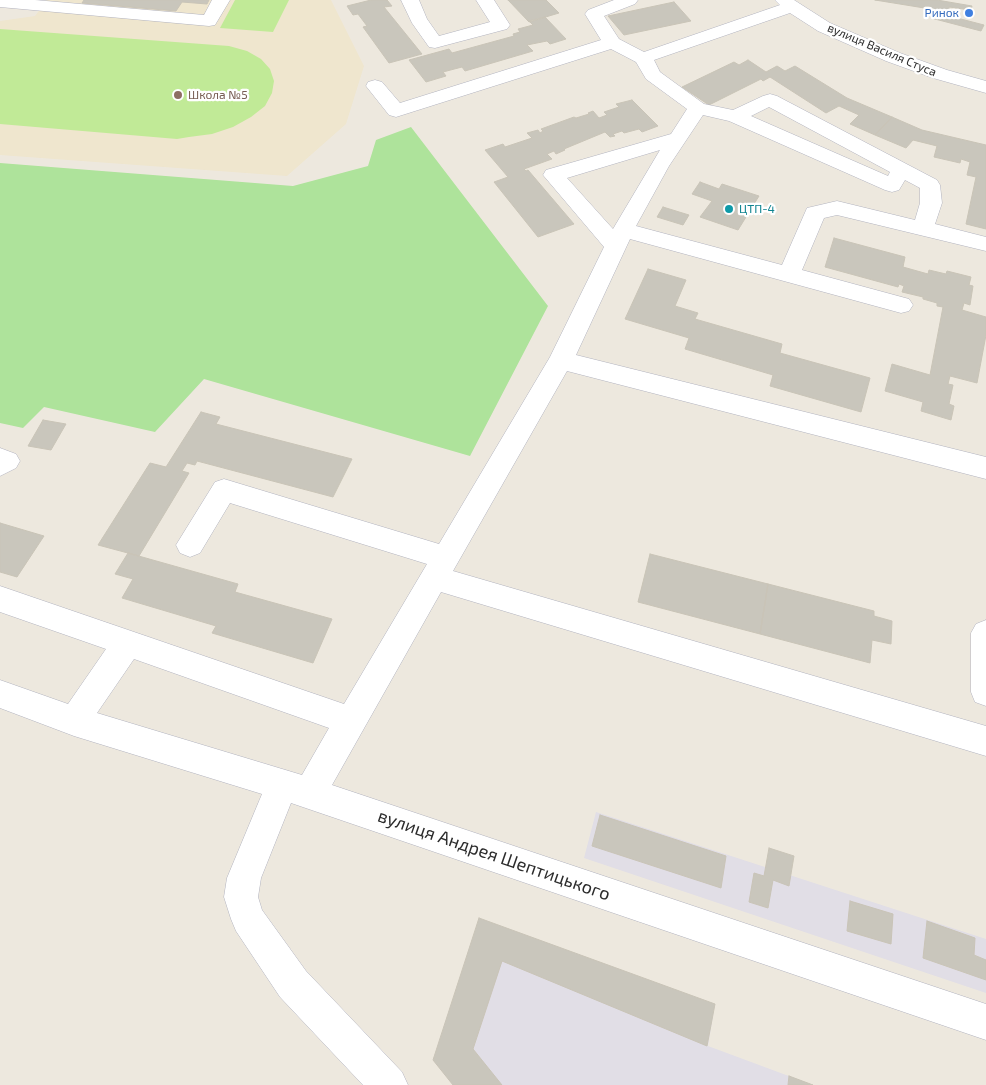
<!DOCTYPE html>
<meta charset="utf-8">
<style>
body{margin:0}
canvas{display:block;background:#ede8de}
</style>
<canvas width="986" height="1085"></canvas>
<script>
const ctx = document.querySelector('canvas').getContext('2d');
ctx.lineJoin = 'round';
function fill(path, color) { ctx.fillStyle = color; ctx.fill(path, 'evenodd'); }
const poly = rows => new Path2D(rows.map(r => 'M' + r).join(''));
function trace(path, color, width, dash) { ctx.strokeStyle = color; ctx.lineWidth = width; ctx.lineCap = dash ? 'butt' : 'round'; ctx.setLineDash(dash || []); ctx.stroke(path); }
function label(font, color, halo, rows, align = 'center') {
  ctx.font = font + ' "Exo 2",sans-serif'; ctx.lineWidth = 4.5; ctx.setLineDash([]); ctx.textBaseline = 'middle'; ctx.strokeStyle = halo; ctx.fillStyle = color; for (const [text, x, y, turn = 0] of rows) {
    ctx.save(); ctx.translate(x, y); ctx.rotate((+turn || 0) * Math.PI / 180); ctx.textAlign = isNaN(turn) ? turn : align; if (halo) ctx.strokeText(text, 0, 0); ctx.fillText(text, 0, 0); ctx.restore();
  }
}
fill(poly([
 [596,812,986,939,986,993,584,858],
 [479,918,715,1004,708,1046,813,1085,453,1085,433,1060]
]), '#e1dee6');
fill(poly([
 [47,0,331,0,364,66,346,124,287,176,0,155,0,21,35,16]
]), '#efe6ce');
fill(poly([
 [411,127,548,306,470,456,204,379,155,432,44,407,23,428,0,423,0,163,293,186,368,166,376,140]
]), '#aee39b');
fill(poly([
 [235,0,289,0,273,32,220,28],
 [0,29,229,46,247,51,261,59,270,69,274,81,272,93,265,106,251,117,233,127,212,134,189,137,177,139,0,124]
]), '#c1ea97');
const building = poly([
 [84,0,209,0,207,4,182,2,176,11,82,3,84,0],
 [371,0,387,0,392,6,384,7,422,54,389,63,363,27,367,26,358,14,353,15,347,6,371,0],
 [508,0,546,0,559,13,529,22,508,0],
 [875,0,937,0,972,6,971,10,949,7,949,12,875,0],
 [674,2,691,21,624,35,608,16,674,2],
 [934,12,984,25,981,31,931,18,934,12],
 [545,17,566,39,550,44,547,41,527,45,533,51,465,71,462,67,443,72,446,76,426,82,409,60,449,49,452,53,514,36,513,34,520,32,518,29,533,25,529,21,545,17],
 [748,60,766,72,777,66,785,71,795,66,847,98,892,117,875,135,850,124,859,115,839,106,826,113,770,77,763,81,761,79,709,105,682,87,734,62,739,65,748,60],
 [632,100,658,126,642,132,639,129,624,133,622,131,613,134,615,136,610,137,605,132,564,149,565,150,556,154,554,151,547,154,552,159,524,169,526,171,528,170,574,224,538,237,494,182,508,177,485,150,503,144,505,147,532,138,527,133,538,130,540,133,543,131,541,129,574,117,576,118,589,114,588,113,593,111,599,118,607,115,604,112,619,107,616,104,632,100],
 [892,117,922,130,986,145,986,229,966,224,976,177,967,175,970,162,961,159,960,163,934,157,937,146,913,140,906,148,875,135,892,117],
 [700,182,719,189,722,184,759,196,738,230,700,217,712,201,692,194,700,182],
 [663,207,689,215,683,225,657,217,663,207],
 [834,238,905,257,903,267,928,274,929,270,946,274,947,271,971,277,969,285,973,286,970,305,964,303,962,310,986,317,986,335,977,383,950,376,948,384,953,385,949,404,954,406,951,420,921,411,923,402,885,391,892,364,930,375,943,307,937,306,937,303,923,299,923,297,902,292,904,286,899,284,898,287,825,267,834,238],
 [648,269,686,280,675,306,698,313,695,319,782,344,780,353,870,378,861,412,770,386,773,375,685,349,689,338,625,319,648,269],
 [201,412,220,417,216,424,352,459,333,497,197,461,195,465,187,463,182,471,189,473,139,556,98,545,150,463,166,467,201,412],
 [43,420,66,424,51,450,28,446,43,420],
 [0,523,44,536,17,577,0,572,0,523],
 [128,553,238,584,235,592,332,619,313,663,212,633,216,626,122,598,133,579,115,574,128,553],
 [650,554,768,584,760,634,638,602,650,554],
 [768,584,874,611,874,616,892,621,891,644,872,640,870,663,760,634,768,584],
 [600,815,726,856,721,888,592,846,600,815],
 [769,848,794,856,789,886,773,880,768,908,749,902,754,873,764,876,769,848],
 [850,901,893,914,891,944,847,931,850,901],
 [479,918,715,1004,707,1046,502,961,473,1049,502,1085,453,1085,433,1060,479,918],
 [927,921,975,938,974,955,986,960,986,980,923,958,927,921],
 [789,1076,813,1085,788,1085,789,1076]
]);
fill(building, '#c9c6bc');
trace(building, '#c9c4b7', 1);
const minor = poly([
 [0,0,35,0,204,15,212,0,230,0,215,25,209,26,0,7,0,0],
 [401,0,419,0,427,19,439,36,490,22,476,0,494,0,510,25,507,29,435,48,429,47,412,23,401,0],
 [614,0,638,0,635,4,604,16,619,39,644,52,780,5,775,0,794,0,830,23,900,53,947,70,986,81,986,93,933,78,886,61,818,31,790,13,654,60,660,72,704,104,733,110,763,96,770,94,777,96,937,180,940,185,942,203,935,224,986,237,986,251,837,215,824,218,802,270,909,299,913,305,909,311,901,313,630,239,576,355,986,457,986,479,567,371,453,571,986,726,986,756,441,592,332,785,986,1004,986,1040,291,803,261,878,258,897,262,910,306,971,402,1072,408,1085,363,1085,280,997,236,931,231,919,224,897,227,878,262,794,74,736,0,708,0,680,68,704,106,649,0,612,0,586,344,704,427,564,230,503,200,553,190,557,180,553,176,545,215,482,224,479,439,544,550,357,604,247,543,175,546,170,671,134,687,109,646,79,636,62,611,49,396,117,389,115,366,86,368,82,375,80,382,82,400,103,601,40,585,14,588,10,614,0],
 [769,107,890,172,888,176,751,116,769,107],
 [703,115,729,121,885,190,892,192,899,190,905,180,920,188,920,203,915,220,837,201,807,208,782,265,636,226,669,166,703,115],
 [660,150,613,229,567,178,660,150],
 [134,659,329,728,302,775,97,713,134,659],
 [0,448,16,454,20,461,16,468,0,476,0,448],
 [986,620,986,706,975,702,971,692,971,633,976,624,986,620]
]);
trace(minor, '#b2b3bf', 1);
fill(minor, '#fff');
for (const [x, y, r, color] of [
 [969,13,5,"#3f7fe0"],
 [178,95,5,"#8d6e63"],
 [729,209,5,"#0f9aa8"]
]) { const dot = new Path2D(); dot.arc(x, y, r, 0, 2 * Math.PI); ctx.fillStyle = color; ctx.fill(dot); trace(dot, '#fff', 2); }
label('12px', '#366cbe', '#fff', [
 ["Ринок",959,13]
], 'right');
label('12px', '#2c2c2c', '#fff', [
 ["вулиця Василя Стуса",882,50,23]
]);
label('12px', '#785e54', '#fff', [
 ["Школа №5",188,95]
], 'left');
label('12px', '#0d838f', '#fff', [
 ["ЦТП-4",739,209]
], 'left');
label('18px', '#2c2c2c', '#fff', [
 ["вулиця Андрея Шептицького",494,855,19]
]);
</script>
